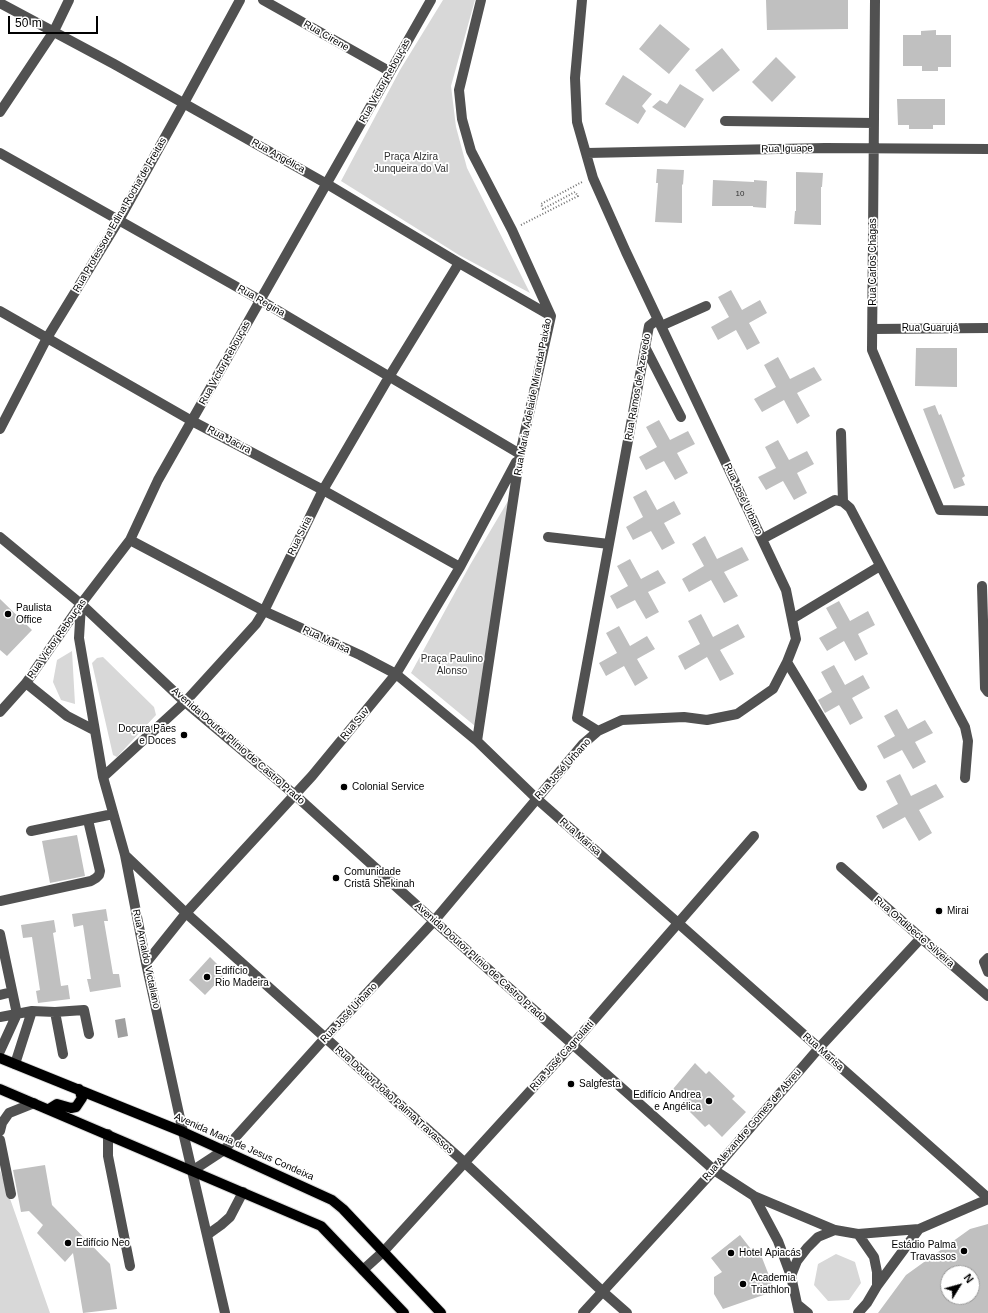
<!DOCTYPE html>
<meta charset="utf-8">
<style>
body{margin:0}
#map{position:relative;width:988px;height:1313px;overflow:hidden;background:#fff;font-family:Helvetica,sans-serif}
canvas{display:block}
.north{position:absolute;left:940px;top:1265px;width:40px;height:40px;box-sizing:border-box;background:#fff;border:1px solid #999;border-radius:50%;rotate:53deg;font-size:11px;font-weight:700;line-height:16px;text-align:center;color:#000}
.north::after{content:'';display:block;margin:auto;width:14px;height:18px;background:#000;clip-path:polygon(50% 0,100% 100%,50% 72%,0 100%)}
.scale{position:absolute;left:8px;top:16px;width:90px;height:18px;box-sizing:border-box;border:2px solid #000;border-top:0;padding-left:5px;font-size:12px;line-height:14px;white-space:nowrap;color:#000;-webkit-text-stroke:3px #fff;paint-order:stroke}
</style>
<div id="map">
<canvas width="988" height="1313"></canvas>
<div class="north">N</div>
<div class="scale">50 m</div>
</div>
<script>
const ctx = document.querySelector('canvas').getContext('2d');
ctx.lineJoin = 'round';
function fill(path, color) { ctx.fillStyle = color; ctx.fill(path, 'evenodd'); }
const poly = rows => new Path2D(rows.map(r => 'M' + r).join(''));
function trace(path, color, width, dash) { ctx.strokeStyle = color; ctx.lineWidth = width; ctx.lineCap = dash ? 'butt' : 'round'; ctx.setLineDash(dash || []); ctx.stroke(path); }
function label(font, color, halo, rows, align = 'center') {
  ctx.font = font + ' Helvetica,sans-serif'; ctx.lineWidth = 3.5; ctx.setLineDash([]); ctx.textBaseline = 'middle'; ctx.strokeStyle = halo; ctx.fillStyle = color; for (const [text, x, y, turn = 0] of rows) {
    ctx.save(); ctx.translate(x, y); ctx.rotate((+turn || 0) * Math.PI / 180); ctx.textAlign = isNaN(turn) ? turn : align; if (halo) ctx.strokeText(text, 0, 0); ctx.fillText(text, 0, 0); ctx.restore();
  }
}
fill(poly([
 [443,0,475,0,451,86,456,127,467,168,530,293,459,255,341,181,400,70],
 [511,496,475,726,411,673,470,565],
 [72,651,75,704,61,700,53,682,57,660],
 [103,657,154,707,156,715,117,757,113,755,92,663,97,658],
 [0,1170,50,1313,0,1313],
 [836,1254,855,1262,861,1283,849,1300,828,1301,814,1285,818,1264]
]), '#d8d8d8');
fill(poly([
 [125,1018,128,1036,118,1038,115,1020]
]), '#9f9f9f');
fill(poly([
 [766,0,848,0,848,29,767,30],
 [660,24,690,49,669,74,639,49],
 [936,30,936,35,951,35,951,67,938,67,938,71,922,71,922,66,903,66,903,35,921,35,921,31],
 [722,48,740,70,713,92,695,70],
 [776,57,796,77,772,102,752,82],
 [623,75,652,94,642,106,646,111,638,124,605,104],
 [680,84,704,99,685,128,652,107,660,100,667,104],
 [897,99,945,99,945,125,933,125,933,129,909,129,909,125,898,125],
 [657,169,684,170,683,185,682,184,682,223,655,222,658,183,656,183],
 [796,172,823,173,822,187,821,187,821,225,794,224,795,211,796,211],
 [713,180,754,182,754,180,767,181,766,208,753,207,753,206,712,206],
 [731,290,742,310,760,300,767,313,749,323,760,343,747,350,736,330,718,340,711,327,729,317,718,297],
 [916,348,957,348,957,387,915,386],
 [778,357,790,379,814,367,822,380,797,393,810,416,797,424,784,400,762,412,754,399,776,387,764,365],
 [935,405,939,415,941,414,965,476,962,478,965,485,954,489,923,409],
 [659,420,670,440,688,431,695,444,677,453,688,473,675,480,664,461,646,470,639,457,657,447,646,427],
 [778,440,789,460,807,451,814,464,797,473,807,493,794,500,783,481,766,490,758,477,776,468,765,447],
 [646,490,657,510,674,501,681,514,664,523,675,543,662,550,651,531,633,540,626,527,643,517,633,497],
 [705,536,717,559,742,547,749,560,724,572,738,596,724,603,711,580,689,592,682,579,704,566,692,544],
 [630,559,641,579,658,570,666,583,648,592,659,612,646,619,635,600,617,609,610,596,628,586,617,566],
 [0,599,32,630,7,656,0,650],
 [839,601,850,621,868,611,875,625,858,634,868,654,855,661,844,641,827,651,819,638,837,628,826,608],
 [701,614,713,637,738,624,745,637,720,650,734,674,720,681,707,657,685,670,678,656,700,644,688,621],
 [619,626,630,646,647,636,655,649,637,659,648,678,635,686,624,666,606,676,599,663,617,653,606,633],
 [834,665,845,685,863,675,870,688,852,698,863,718,850,725,839,705,825,713,818,700,832,692,821,672],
 [897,709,908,729,925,720,933,733,915,742,926,762,913,769,902,750,884,759,877,746,895,736,884,716],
 [900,774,911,796,936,784,944,797,919,810,932,833,919,841,905,817,883,829,876,816,898,804,886,781],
 [77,835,85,876,50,883,42,841],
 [106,909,108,921,104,921,113,974,119,974,121,987,90,992,87,979,91,979,83,925,74,927,72,914],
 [54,920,56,932,53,933,61,986,68,985,70,999,38,1003,36,991,40,990,32,937,23,938,21,925],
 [210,957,226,973,205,995,189,980],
 [695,1063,706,1074,709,1071,735,1096,732,1099,746,1112,722,1137,709,1124,705,1127,683,1105,686,1102,673,1089],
 [45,1165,52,1205,110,1264,117,1309,83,1313,73,1253,65,1262,37,1233,43,1225,29,1211,21,1212,13,1170],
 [988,1224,988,1313,878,1313,906,1275,970,1229],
 [948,1273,972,1273,972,1297,948,1297],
 [740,1235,754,1253,759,1250,775,1291,723,1309,714,1294,714,1277,722,1272,711,1258]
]), '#c0c0c0');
const major = poly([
 [0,1058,183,1132,332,1200,343,1209,441,1313],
 [0,1089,321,1226,404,1313],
 [49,1109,57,1104,71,1108,76,1107,82,1098,79,1089]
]);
trace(major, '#dbdbdb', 12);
trace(poly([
 [521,225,578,196,575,192,543,209,541,204,582,182]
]), '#737373', 2, [1, 2]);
trace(poly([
 [263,0,389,71],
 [875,0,872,350,940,510,988,511],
 [0,3,114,64,327,184,459,263,551,316],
 [0,112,54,31,69,0],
 [725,121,874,123],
 [0,153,260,300,520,454],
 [587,153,825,148,988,149],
 [0,311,192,421,323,490,460,567],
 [661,326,706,306],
 [873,329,988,328],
 [645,347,681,417],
 [0,429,47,338,119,220,184,103,240,0],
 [841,433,843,502],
 [0,537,81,604,185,702,295,795,434,921,714,1170,754,1196,835,1230,858,1234,919,1229,988,1199],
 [548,537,609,544],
 [762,539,835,500,843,502,850,508,965,727,968,741,965,778],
 [130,540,264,611,360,655,396,674,477,741,537,799,678,923,988,1198],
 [982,586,985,688,988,692],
 [81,605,79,638,103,777,125,855,146,963,183,1132,225,1313],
 [792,619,880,566],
 [787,662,862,786],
 [26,683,67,716,94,730],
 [0,712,26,683,81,604,130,540,158,480,431,0],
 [598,731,577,718,649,326,658,319],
 [477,741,520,454,551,316,512,230,471,151,462,119,459,90,481,0],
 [103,777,185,702,256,624,264,611,323,490,389,377,459,263],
 [31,831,113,814],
 [125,855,186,913,464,1162,602,1291,627,1313],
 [841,867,921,938,988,996],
 [0,901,91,881,96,878,99,875,100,871,88,820],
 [0,934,17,1014,0,1051],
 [988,958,984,962,988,972],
 [146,963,186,913,312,776,396,674,460,567,516,462],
 [0,995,12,992],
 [55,1012,63,1054],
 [0,1017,32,1011,55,1012,84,1010,89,1034],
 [15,1064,32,1011],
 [0,1131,2,1123,9,1113,34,1103],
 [108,1134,108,1156,130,1266],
 [0,1140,11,1194],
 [192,1171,224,1150,325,1038,434,921,583,744,598,731,622,720,684,717,707,720,737,714,773,689,787,662,796,639,786,590,626,252,593,178,577,122,575,78,582,0],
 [754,1196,778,1241,791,1276,799,1313],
 [858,1234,874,1257,877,1272,877,1286],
 [207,1235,221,1225,230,1217,243,1192],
 [363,1270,384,1251,572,1045,754,836],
 [791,1276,797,1261,807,1248,818,1237,835,1230],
 [797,1304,808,1313],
 [583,1313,714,1170,819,1048,921,938],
 [858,1313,867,1303,877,1286,919,1229]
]), '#515151', 10);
trace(major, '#000', 10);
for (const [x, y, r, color] of [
 [8,614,4,"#000"],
 [184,735,4,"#000"],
 [344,787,4,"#000"],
 [336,878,4,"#000"],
 [939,911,4,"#000"],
 [207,977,4,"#000"],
 [571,1084,4,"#000"],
 [709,1101,4,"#000"],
 [68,1243,4,"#000"],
 [964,1251,4,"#000"],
 [731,1253,4,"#000"],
 [743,1284,4,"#000"]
]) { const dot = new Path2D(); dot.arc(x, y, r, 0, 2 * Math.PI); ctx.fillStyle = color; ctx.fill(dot); trace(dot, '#fff', 1.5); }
label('8px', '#303030', null, [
 ["10",740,194]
]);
label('10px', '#000', '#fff', [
 ["Rua Cirene",326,36,30],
 ["Rua Victor Rebouças",385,81,-61],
 ["Rua Iguape",787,149,-1],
 ["Rua Angélica",278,156,29],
 ["Rua Professora Edina Rocha de Freitas",120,215,-60],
 ["Rua Carlos Chagas",873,262,-90],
 ["Rua Regina",261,301,30],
 ["Rua Guarujá",930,328],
 ["Rua Victor Rebouças",225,363,-61],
 ["Rua Ramos de Azevedo",638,387,-80],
 ["Rua Maria Adelaide Miranda Paixão",533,397,-79],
 ["Rua Jacira",229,440,28],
 ["Rua José Urbano",743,499,65],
 ["Rua Síria",300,536,-64],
 ["Rua Victor Rebouças",57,639,-55],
 ["Rua Marisa",326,640,25],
 ["Rua Suv",355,724,-50],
 ["Avenida Doutor Plínio de Castro Prado",238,746,41],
 ["Rua José Urbano",563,769,-48],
 ["Rua Marisa",580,837,41],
 ["Rua Ondibecte Silveira",914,932,41],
 ["Rua Arnaldo Victaliano",146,959,78],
 ["Avenida Doutor Plínio de Castro Prado",480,962,42],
 ["Rua José Urbano",349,1013,-47],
 ["Rua Marisa",823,1052,42],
 ["Rua José Cagnolatti",562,1056,-48],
 ["Rua Doutor João Palma Travassos",394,1100,42],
 ["Rua Alexandre Gomes de Abreu",752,1125,-49],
 ["Avenida Maria de Jesus Condeixa",244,1147,24]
]);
label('10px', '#2f2f2f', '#fff', [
 ["Praça Alzira",411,157],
 ["Junqueira do Val",411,169],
 ["Praça Paulino",452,659],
 ["Alonso",452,671]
]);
label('10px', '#000', '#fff', [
 ["Paulista",16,608],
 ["Office",16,620],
 ["Doçura Pães",176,729,"right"],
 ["e Doces",176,741,"right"],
 ["Colonial Service",352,787],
 ["Comunidade",344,872],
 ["Cristã Shekinah",344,884],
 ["Mirai",947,911],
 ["Edifício",215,971],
 ["Rio Madeira",215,983],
 ["Salgfesta",579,1084],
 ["Edifício Andrea",701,1095,"right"],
 ["e Angélica",701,1107,"right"],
 ["Edifício Neo",76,1243],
 ["Estádio Palma",956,1245,"right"],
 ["Travassos",956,1257,"right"],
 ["Hotel Apiacás",739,1253],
 ["Academia",751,1278],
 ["Triathlon",751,1290]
], 'left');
</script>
